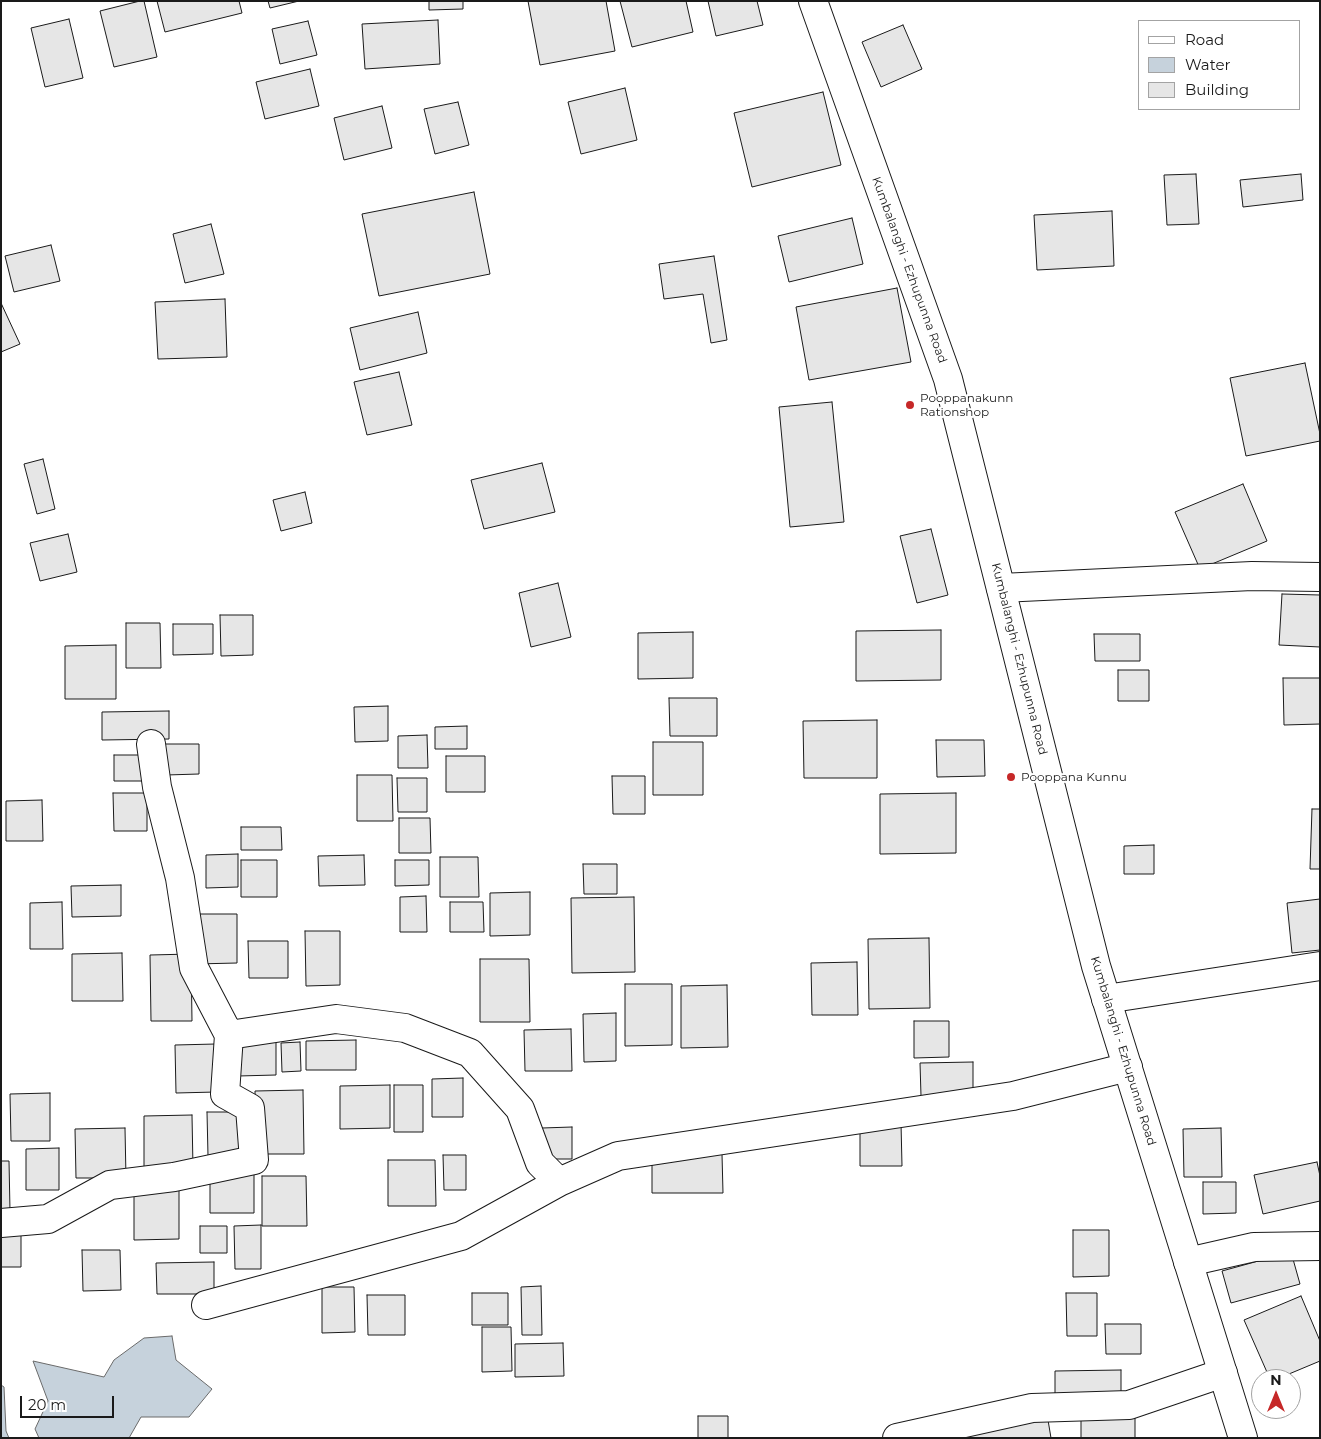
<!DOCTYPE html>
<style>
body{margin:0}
#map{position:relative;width:1321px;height:1439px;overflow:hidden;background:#fff;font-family:Montserrat,sans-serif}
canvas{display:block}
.frame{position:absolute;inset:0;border:2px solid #1a1a1a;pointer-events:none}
.legend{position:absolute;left:1138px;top:20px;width:162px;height:90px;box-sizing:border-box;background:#fff;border:1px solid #a3a3a3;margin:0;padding:6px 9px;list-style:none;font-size:15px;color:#1a1a1a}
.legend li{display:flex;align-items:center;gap:10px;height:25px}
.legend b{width:25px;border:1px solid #a3a3a3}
.north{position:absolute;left:1251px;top:1369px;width:50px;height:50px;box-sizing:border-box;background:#fff;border:1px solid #a3a3a3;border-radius:50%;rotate:0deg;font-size:14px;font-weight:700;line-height:20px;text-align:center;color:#1a1a1a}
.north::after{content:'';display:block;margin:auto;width:18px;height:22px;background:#c62828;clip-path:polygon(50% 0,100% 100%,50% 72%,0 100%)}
.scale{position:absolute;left:20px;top:1396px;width:94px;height:22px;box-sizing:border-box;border:2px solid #1a1a1a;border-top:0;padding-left:6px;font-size:15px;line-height:18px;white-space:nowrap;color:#1a1a1a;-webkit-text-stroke:4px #fff;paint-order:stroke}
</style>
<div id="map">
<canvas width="1321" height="1439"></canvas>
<div class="frame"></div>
<ul class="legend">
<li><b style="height:6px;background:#fff"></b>Road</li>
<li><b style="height:14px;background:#c6d2dc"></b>Water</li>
<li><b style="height:14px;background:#e6e6e6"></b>Building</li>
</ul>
<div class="north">N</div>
<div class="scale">20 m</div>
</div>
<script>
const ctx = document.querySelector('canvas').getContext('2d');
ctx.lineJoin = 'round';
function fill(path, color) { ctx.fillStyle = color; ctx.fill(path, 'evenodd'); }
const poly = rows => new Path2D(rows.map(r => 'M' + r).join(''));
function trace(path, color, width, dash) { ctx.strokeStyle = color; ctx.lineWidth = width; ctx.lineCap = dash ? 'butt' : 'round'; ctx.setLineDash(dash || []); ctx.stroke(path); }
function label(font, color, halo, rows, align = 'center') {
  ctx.font = font + ' Montserrat,sans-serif'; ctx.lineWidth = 4; ctx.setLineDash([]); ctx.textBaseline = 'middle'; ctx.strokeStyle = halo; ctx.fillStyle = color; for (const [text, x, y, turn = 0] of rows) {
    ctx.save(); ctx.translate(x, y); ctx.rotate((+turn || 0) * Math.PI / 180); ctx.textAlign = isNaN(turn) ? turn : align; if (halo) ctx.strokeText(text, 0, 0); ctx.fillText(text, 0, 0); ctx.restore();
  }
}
const water = poly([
 [172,1336,176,1360,212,1389,189,1417,141,1417,129,1438,39,1438,35,1429,48,1401,33,1361,104,1377,114,1360,144,1338,172,1336],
 [1,1385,4,1387,6,1431,9,1438,1,1438,1,1385]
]);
fill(water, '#c6d2dc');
trace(water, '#6a6a6a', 1);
const building = poly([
 [140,1,144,1,157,57,114,67,100,11,140,1],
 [157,1,239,1,242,13,165,32,157,1],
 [268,1,299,1,270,8,268,1],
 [429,1,463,1,463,9,429,10,429,1],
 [528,1,606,1,615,51,540,65,528,1],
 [620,1,686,1,693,32,632,47,620,1],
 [708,1,757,1,763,25,716,36,708,1],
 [69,19,83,78,45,87,31,28,69,19],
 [438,20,440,64,365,69,362,24,438,20],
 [308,21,317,55,280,64,272,29,308,21],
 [903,25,922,69,881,87,862,42,903,25],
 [310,69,319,106,265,119,256,82,310,69],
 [625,88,637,140,581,154,568,102,625,88],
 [823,92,841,165,752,187,734,113,823,92],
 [458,102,469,145,435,154,424,109,458,102],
 [382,106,392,148,344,160,334,118,382,106],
 [1196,174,1199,224,1167,225,1164,175,1196,174],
 [1301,174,1303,200,1243,207,1240,180,1301,174],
 [474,192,490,274,379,296,362,214,474,192],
 [1112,211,1114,266,1037,270,1034,215,1112,211],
 [852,218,863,264,789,282,778,236,852,218],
 [211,224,224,274,185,283,173,234,211,224],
 [51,245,60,281,14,292,5,256,51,245],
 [714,256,727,340,711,343,703,294,664,299,659,264,714,256],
 [897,288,911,362,809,380,796,307,897,288],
 [225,299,227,357,158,359,155,302,225,299],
 [1,303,20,344,1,352,1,303],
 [418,312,427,353,360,370,350,328,418,312],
 [1305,363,1320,434,1320,441,1246,456,1230,378,1305,363],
 [399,372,412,425,367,435,354,382,399,372],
 [832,402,844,522,790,527,779,407,832,402],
 [43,459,55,509,37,514,24,464,43,459],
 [542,463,555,512,484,529,471,480,542,463],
 [1243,484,1267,541,1200,569,1175,512,1243,484],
 [305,492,312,523,281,531,273,500,305,492],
 [931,529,948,595,917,603,900,536,931,529],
 [68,534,77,572,40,581,30,543,68,534],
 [558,583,571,637,531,647,519,593,558,583],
 [1282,594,1320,595,1320,647,1279,645,1282,594],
 [220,615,253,615,253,655,221,656,220,615],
 [126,623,160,623,161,668,126,668,126,623],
 [173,624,213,624,213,654,173,655,173,624],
 [941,630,941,680,856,681,856,631,941,630],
 [693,632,693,678,638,679,638,633,693,632],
 [1094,634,1140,634,1140,661,1095,661,1094,634],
 [116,645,116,699,65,699,65,646,116,645],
 [1118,670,1149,670,1149,701,1118,701,1118,670],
 [1283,678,1320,678,1320,724,1284,725,1283,678],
 [669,698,717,698,717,736,670,736,669,698],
 [388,706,388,741,355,742,354,707,388,706],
 [169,711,169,739,102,740,102,712,169,711],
 [877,720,877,778,804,778,803,721,877,720],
 [467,726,467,749,435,749,435,727,467,726],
 [427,735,428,768,398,768,398,736,427,735],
 [936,740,984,740,985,776,937,777,936,740],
 [653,742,703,742,703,795,653,795,653,742],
 [165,744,199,744,199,774,166,775,165,744],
 [114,755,150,755,150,781,114,781,114,755],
 [446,756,485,756,485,792,446,792,446,756],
 [357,775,392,775,393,821,357,821,357,775],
 [612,776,645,776,645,814,613,814,612,776],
 [397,778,427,778,427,812,398,812,397,778],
 [113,793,147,793,147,831,114,831,113,793],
 [956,793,956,853,880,854,880,794,956,793],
 [42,800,43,841,6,841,6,801,42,800],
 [1312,809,1320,809,1320,869,1310,869,1312,809],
 [399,818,430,818,431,853,399,853,399,818],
 [241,827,281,827,282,850,241,850,241,827],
 [1154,845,1154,874,1124,874,1124,846,1154,845],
 [238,854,238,887,206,888,206,855,238,854],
 [364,855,365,885,319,886,318,856,364,855],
 [440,857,478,857,479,897,440,897,440,857],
 [241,860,277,860,277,897,241,897,241,860],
 [395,860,429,860,429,885,395,886,395,860],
 [583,864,617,864,617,894,584,894,583,864],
 [121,885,121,916,72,917,71,886,121,885],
 [530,892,530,935,490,936,490,893,530,892],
 [426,896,427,932,400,932,400,897,426,896],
 [634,897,635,972,572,973,571,898,634,897],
 [1320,899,1320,950,1292,953,1287,903,1320,899],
 [62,902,63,949,30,949,30,903,62,902],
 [450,902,483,902,484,932,450,932,450,902],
 [195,914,237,914,237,963,195,964,195,914],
 [305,931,340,931,340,985,306,986,305,931],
 [929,938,930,1008,869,1009,868,939,929,938],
 [248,941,288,941,288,978,249,978,248,941],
 [122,953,123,1001,72,1001,72,954,122,953],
 [191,954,192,1021,151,1021,150,955,191,954],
 [480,959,529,959,530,1022,480,1022,480,959],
 [857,962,858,1015,812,1015,811,963,857,962],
 [625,984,672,984,672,1045,625,1046,625,984],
 [727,985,728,1047,681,1048,681,986,727,985],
 [616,1013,616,1061,584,1062,583,1014,616,1013],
 [914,1021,949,1021,949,1057,914,1058,914,1021],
 [571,1029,572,1071,525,1071,524,1030,571,1029],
 [237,1035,276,1035,276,1075,238,1076,237,1035],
 [356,1040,356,1070,306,1070,306,1041,356,1040],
 [300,1042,301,1071,282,1072,281,1043,300,1042],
 [216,1044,216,1092,176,1093,175,1045,216,1044],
 [973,1062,973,1096,921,1096,920,1063,973,1062],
 [463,1078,463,1117,432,1117,432,1079,463,1078],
 [390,1085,390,1128,340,1129,340,1086,390,1085],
 [394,1085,423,1085,423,1132,394,1132,394,1085],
 [303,1090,304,1154,256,1154,255,1091,303,1090],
 [50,1093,50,1141,11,1141,10,1094,50,1093],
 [207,1112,248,1112,248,1155,208,1156,207,1112],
 [192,1115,193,1168,144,1169,144,1116,192,1115],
 [860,1123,901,1123,902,1166,860,1166,860,1123],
 [572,1127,572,1159,542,1159,542,1128,572,1127],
 [125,1128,126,1178,76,1178,75,1129,125,1128],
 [1221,1128,1222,1177,1184,1177,1183,1129,1221,1128],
 [59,1148,59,1190,26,1190,26,1149,59,1148],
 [722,1154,723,1193,652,1193,652,1155,722,1154],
 [443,1155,466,1155,466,1190,444,1190,443,1155],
 [388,1160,435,1160,436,1206,388,1206,388,1160],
 [1,1161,9,1161,10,1211,1,1211,1,1161],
 [1317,1162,1320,1176,1320,1201,1263,1214,1254,1175,1317,1162],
 [254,1169,254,1213,210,1213,210,1170,254,1169],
 [262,1176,306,1176,307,1226,262,1226,262,1176],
 [1203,1182,1236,1182,1236,1213,1203,1214,1203,1182],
 [179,1183,179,1239,134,1240,134,1184,179,1183],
 [261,1225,261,1269,235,1269,234,1226,261,1225],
 [200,1226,227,1226,227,1253,200,1253,200,1226],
 [21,1228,21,1267,1,1267,1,1229,21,1228],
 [1073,1230,1109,1230,1109,1276,1073,1277,1073,1230],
 [82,1250,120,1250,121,1290,83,1291,82,1250],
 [1291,1252,1300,1284,1231,1303,1222,1271,1291,1252],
 [214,1262,214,1294,157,1294,156,1263,214,1262],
 [541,1286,542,1335,522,1335,521,1287,541,1286],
 [322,1287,354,1287,355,1332,322,1333,322,1287],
 [472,1293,508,1293,508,1325,472,1325,472,1293],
 [1066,1293,1097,1293,1097,1336,1067,1336,1066,1293],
 [367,1295,405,1295,405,1335,368,1335,367,1295],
 [1301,1296,1320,1341,1320,1361,1277,1379,1270,1379,1244,1320,1301,1296],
 [1105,1324,1141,1324,1141,1354,1106,1354,1105,1324],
 [482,1327,511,1327,512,1371,482,1372,482,1327],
 [563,1343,564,1376,515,1377,515,1344,563,1343],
 [1121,1370,1121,1400,1055,1401,1055,1371,1121,1370],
 [1047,1414,1051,1438,968,1438,966,1429,1047,1414],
 [1135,1414,1135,1438,1081,1438,1081,1415,1135,1414],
 [698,1416,728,1416,728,1438,698,1438,698,1416]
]);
fill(building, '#e6e6e6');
trace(building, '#1a1a1a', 1);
const minor = poly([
 [1001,588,1252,576,1320,577],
 [151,744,157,787,180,878,194,968,229,1035,336,1019,405,1028,470,1053,520,1109,540,1163,559,1182,618,1156,1013,1096,1128,1067],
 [1106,999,1320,966],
 [1,1223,48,1219,110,1185,174,1177,254,1160,250,1108,225,1094,229,1035],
 [1188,1262,1254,1247,1320,1246],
 [206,1305,461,1236,559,1182],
 [897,1438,1032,1408,1129,1405,1223,1373]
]);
const secondary = poly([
 [813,1,948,379,1096,966,1243,1438]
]);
trace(minor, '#1a1a1a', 30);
trace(secondary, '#1a1a1a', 30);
trace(minor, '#fff', 28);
trace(secondary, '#fff', 28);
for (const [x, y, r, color] of [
 [910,405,5,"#c62828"],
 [1011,777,5,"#c62828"]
]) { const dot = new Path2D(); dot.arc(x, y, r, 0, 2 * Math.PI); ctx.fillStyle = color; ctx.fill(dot); trace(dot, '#fff', 2); }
label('12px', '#1a1a1a', '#fff', [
 ["Kumbalanghi - Ezhupunna Road",909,270,70],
 ["Kumbalanghi - Ezhupunna Road",1019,659,76],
 ["Kumbalanghi - Ezhupunna Road",1123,1051,73]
]);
label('12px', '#1a1a1a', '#fff', [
 ["Pooppanakunn",920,398],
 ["Rationshop",920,412],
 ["Pooppana Kunnu",1021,777]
], 'left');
</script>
